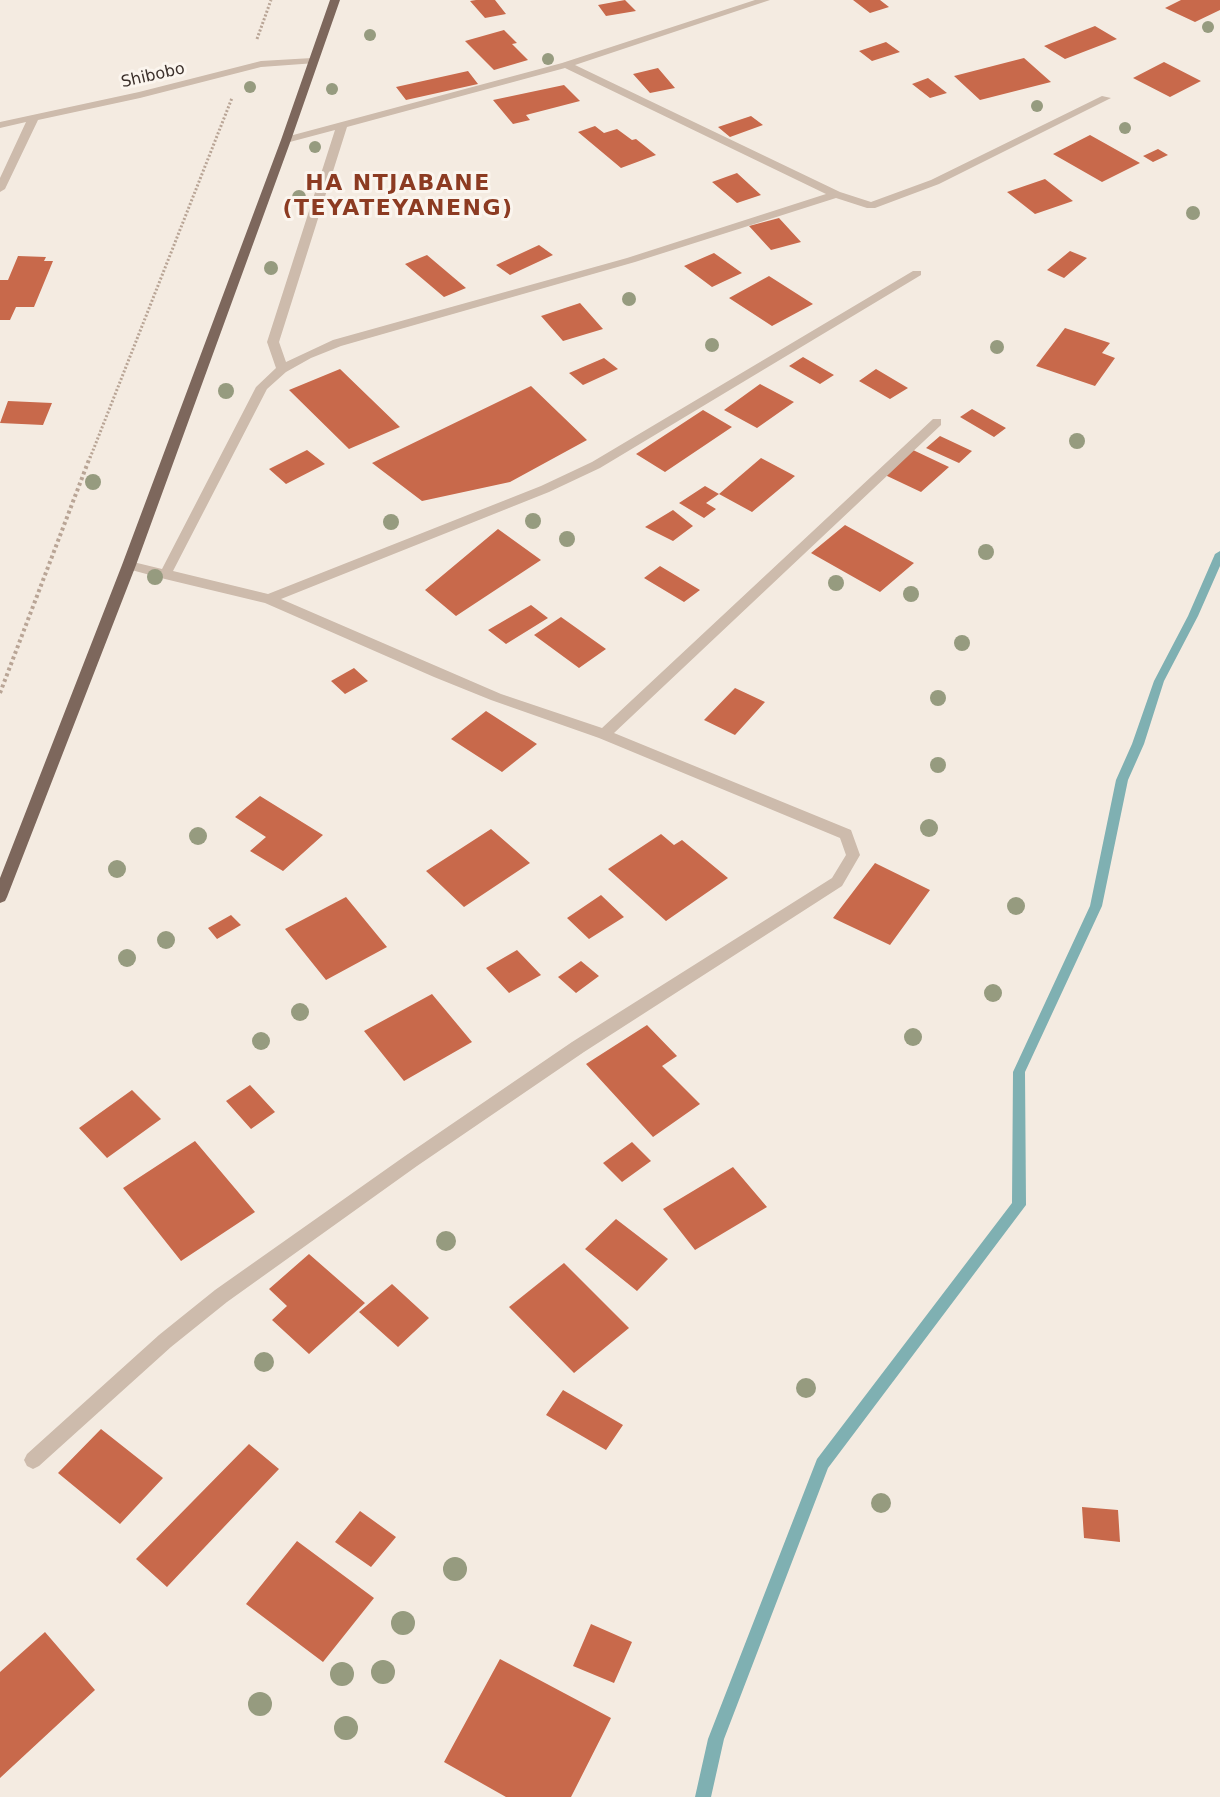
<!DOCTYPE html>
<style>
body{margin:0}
canvas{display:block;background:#f4ebe1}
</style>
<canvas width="1220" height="1797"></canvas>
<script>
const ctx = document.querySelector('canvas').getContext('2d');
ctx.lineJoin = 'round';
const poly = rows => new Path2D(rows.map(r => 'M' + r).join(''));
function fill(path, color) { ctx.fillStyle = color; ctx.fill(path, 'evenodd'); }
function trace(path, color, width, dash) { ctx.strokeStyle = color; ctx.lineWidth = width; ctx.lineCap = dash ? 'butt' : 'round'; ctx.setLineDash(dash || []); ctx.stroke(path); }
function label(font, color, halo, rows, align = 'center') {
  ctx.font = font + ' "DejaVu Sans",sans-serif'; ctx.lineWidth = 6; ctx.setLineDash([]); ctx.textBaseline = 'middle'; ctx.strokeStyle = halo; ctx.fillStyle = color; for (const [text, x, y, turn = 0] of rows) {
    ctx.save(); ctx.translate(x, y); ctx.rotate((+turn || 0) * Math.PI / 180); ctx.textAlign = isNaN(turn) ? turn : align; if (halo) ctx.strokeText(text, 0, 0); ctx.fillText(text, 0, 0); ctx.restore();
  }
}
fill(poly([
 [1220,551,1220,566,1198,616,1164,681,1144,744,1128,780,1102,906,1025,1072,1026,1205,828,1468,724,1739,711,1797,695,1797,708,1739,817,1459,1012,1203,1013,1072,1090,906,1116,780,1132,744,1154,681,1188,616,1215,554,1220,551]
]), '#7fb0b2');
fill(poly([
 [476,0,495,0,506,14,485,18,470,1],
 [625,0,636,11,606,16,598,5],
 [853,0,880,0,889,7,870,13],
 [1181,0,1220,0,1220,10,1195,22,1165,8],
 [1095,26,1117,39,1065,59,1044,46],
 [504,30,517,43,512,44,528,60,494,70,465,41],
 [886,42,900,52,872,61,859,51],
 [1024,58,1051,82,980,100,954,76],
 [1164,62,1201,81,1170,97,1133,78],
 [658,68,675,88,650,93,633,74],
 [468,71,478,84,406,100,396,87],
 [928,78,947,93,930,98,912,84],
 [564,85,580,101,526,115,530,120,513,124,493,100],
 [751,116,763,125,730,137,718,127],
 [595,126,604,133,617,129,632,140,636,139,656,155,621,168,578,132],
 [1090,135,1140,163,1102,182,1053,154],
 [1158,149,1168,155,1153,162,1143,156],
 [737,173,761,195,737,203,712,182],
 [1045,179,1073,201,1035,214,1007,192],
 [779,218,801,242,771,250,749,226],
 [539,245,553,255,510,275,496,265],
 [1070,251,1087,258,1064,278,1047,270],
 [714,253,742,273,712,287,684,266],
 [427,255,466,288,444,297,405,264],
 [18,256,46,257,44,261,53,261,34,307,16,307,10,320,0,320,0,280,8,280],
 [769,276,813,304,772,326,729,298],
 [580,303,603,329,563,341,541,316],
 [1065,328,1110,343,1102,353,1115,358,1095,386,1036,366],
 [803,357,834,375,820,384,789,366],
 [604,358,618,369,583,385,569,373],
 [340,369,400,427,349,449,289,390],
 [876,369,908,388,890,399,859,381],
 [760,384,794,402,757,428,724,410],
 [531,386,587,440,510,482,422,501,372,463],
 [8,401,52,403,43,425,0,423],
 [972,409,1006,428,994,437,960,417],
 [703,410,732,427,665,472,636,454],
 [940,436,972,451,959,463,926,448],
 [307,450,325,464,286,484,269,469],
 [913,450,949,467,921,492,885,475],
 [761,458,795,476,752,512,719,494],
 [705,486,719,494,706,503,716,509,704,518,679,503],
 [673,510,693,526,673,541,645,527],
 [845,525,914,563,880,592,811,553],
 [498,529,541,560,456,616,425,590],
 [660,566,700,590,684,602,644,578],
 [531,605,548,618,506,644,488,630],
 [561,617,606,649,579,668,534,635],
 [354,668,368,681,345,694,331,681],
 [735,688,765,702,735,735,704,720],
 [486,711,537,744,502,772,451,739],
 [260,796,323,835,283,871,250,851,266,837,235,817],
 [491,829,530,863,464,907,426,871],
 [661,834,674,845,682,840,728,878,666,921,608,869],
 [875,863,930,890,890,945,833,918],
 [601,895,624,917,589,939,567,918],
 [346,897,387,947,326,980,285,929],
 [231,915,241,925,217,939,208,928],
 [517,950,541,975,509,993,486,968],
 [581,961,599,976,576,993,558,977],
 [432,994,472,1042,404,1081,364,1031],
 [647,1025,677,1056,662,1066,700,1104,653,1137,586,1064],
 [250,1085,275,1112,251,1129,226,1101],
 [132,1090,161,1119,107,1158,79,1128],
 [195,1141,255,1212,181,1261,123,1188],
 [632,1142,651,1161,622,1182,603,1163],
 [733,1167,767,1207,695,1250,663,1209],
 [616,1219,668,1259,637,1291,585,1249],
 [309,1254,365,1303,309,1354,272,1320,287,1306,269,1289],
 [564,1263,629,1328,574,1373,509,1307],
 [392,1284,429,1318,398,1347,359,1312],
 [563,1390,623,1425,606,1450,546,1415],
 [101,1429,163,1478,120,1524,58,1473],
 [249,1444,279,1469,167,1587,136,1559],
 [1082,1507,1118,1510,1120,1542,1084,1538],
 [360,1511,396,1537,371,1567,335,1542],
 [297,1541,374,1598,323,1662,246,1604],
 [591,1624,632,1642,614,1683,573,1666],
 [45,1632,95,1690,0,1778,0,1672],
 [500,1659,611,1718,571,1797,506,1797,444,1762]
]), '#c8694b');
trace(poly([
 [257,39,271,0],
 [90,458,232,98]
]), '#b9a596', 3, [2, 2]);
trace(poly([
 [0,693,90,457]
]), '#b9a596', 4, [3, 3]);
fill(poly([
 [755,0,770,0,575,65,840,192,871,202,931,180,1102,96,1111,98,939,184,875,208,867,208,836,198,635,262,341,346,311,358,286,372,267,389,173,571,268,594,541,486,592,462,913,271,921,271,921,275,600,468,549,492,281,599,501,694,602,728,933,419,941,419,941,425,614,733,851,830,860,855,842,886,584,1052,417,1166,227,1302,171,1347,39,1466,33,1469,27,1466,24,1460,27,1454,159,1335,215,1290,405,1156,572,1042,832,878,846,855,840,838,599,738,491,700,434,677,265,603,165,579,124,568,122,565,129,561,162,569,256,387,276,368,267,342,335,130,286,143,282,142,282,138,562,63,755,0],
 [565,68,826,194,627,258,333,340,286,362,279,342,347,127,565,68],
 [312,58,316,59,316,63,261,67,140,98,38,120,5,189,0,192,0,178,26,122,0,128,0,122,139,92,261,61,312,58]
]), '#cdbbac');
fill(poly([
 [330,0,340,0,291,140,136,565,7,897,5,901,0,903,0,878,122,565,281,140,330,0]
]), '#7d675c');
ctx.fillStyle = '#969b7f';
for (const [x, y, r] of [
 [1208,27,6],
 [370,35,6],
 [548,59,6],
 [250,87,6],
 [332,89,6],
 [1037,106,6],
 [1125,128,6],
 [315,147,6],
 [299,197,7],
 [1193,213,7],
 [271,268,7],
 [629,299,7],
 [712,345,7],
 [997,347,7],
 [226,391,8],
 [1077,441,8],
 [93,482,8],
 [533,521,8],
 [391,522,8],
 [567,539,8],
 [986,552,8],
 [155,577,8],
 [836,583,8],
 [911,594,8],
 [962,643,8],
 [938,698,8],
 [938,765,8],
 [929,828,9],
 [198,836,9],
 [117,869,9],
 [1016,906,9],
 [166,940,9],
 [127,958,9],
 [993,993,9],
 [300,1012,9],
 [913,1037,9],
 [261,1041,9],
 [446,1241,10],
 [264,1362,10],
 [806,1388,10],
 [881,1503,10],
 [455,1569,12],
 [403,1623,12],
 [383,1672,12],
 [342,1674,12],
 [260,1704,12],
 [346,1728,12]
]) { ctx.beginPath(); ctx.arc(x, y, r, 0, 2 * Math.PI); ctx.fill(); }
label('16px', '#3b302b', '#fbf5ee', [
 ["Shibobo",153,76,-13]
]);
ctx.letterSpacing = '1.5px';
label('bold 22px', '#8c3b22', '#fbf5ee', [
 ["HA NTJABANE",398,184],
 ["(TEYATEYANENG)",398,209]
]);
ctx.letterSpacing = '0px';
</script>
